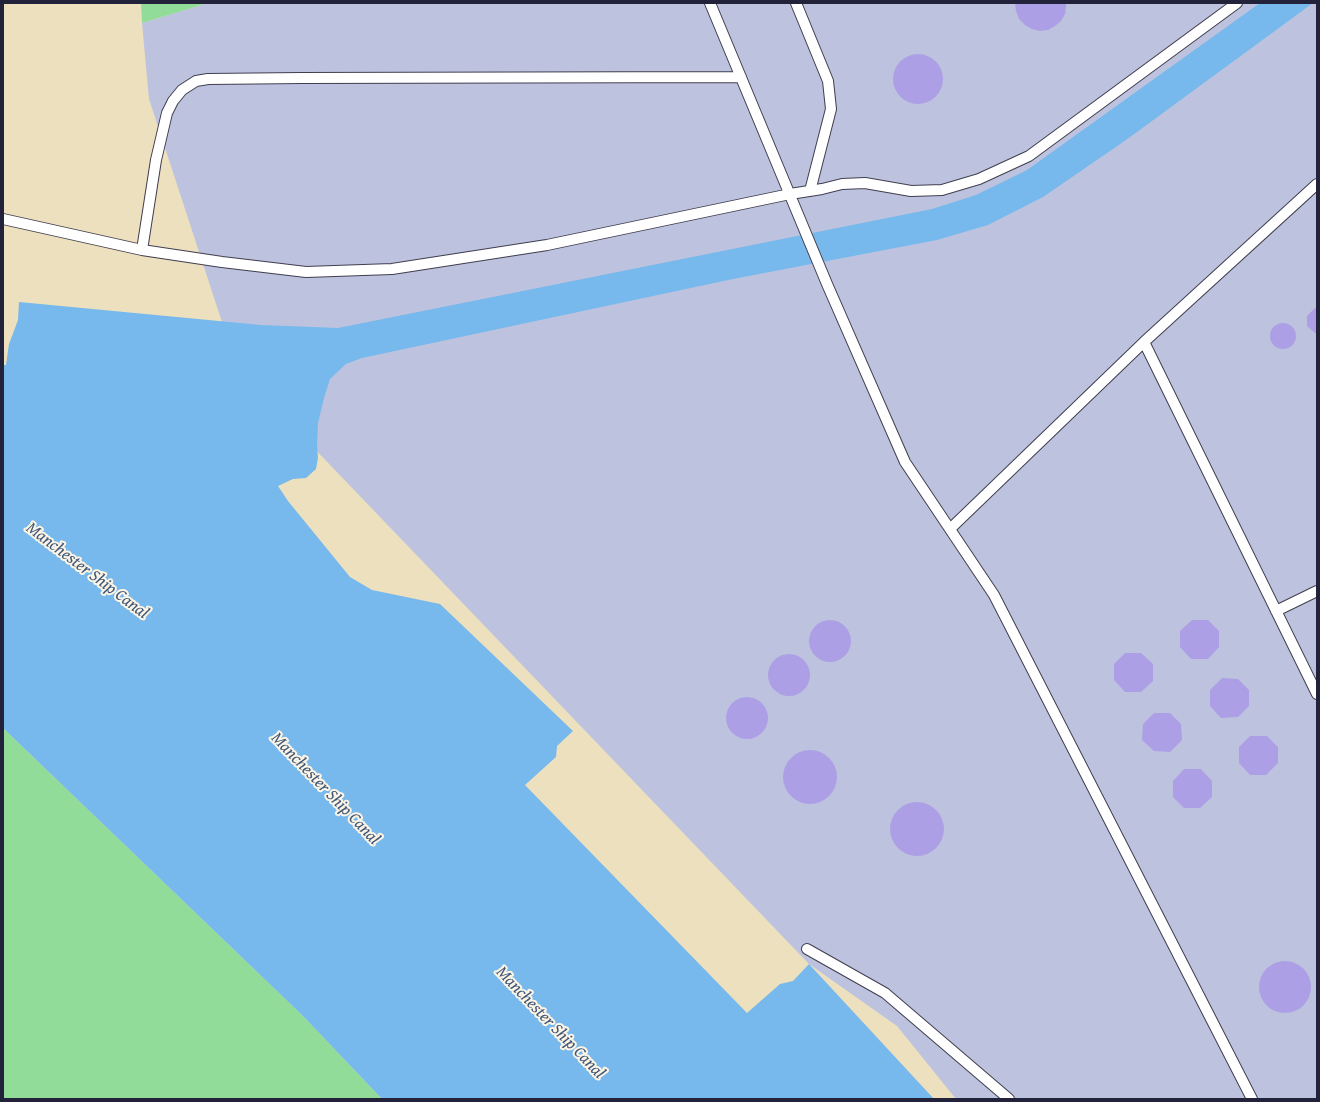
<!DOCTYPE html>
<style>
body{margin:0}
#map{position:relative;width:1320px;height:1102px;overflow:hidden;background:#ede0be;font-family:"Gentium Book Plus",serif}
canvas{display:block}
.frame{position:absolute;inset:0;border:4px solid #22223b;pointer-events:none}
</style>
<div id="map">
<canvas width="1320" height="1102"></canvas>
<div class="frame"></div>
</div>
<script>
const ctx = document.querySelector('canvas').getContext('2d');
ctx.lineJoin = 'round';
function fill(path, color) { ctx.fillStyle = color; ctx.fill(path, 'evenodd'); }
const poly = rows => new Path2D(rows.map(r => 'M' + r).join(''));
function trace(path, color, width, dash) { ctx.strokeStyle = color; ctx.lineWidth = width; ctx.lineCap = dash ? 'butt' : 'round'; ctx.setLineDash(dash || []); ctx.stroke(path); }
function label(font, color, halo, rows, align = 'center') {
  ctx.font = font + ' "Gentium Book Plus",serif'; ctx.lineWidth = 4; ctx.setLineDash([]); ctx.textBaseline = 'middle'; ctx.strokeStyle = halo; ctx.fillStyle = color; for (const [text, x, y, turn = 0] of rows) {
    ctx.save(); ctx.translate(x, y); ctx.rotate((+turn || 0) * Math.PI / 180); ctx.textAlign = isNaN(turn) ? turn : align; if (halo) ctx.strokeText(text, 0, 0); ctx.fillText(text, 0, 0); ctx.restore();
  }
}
fill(poly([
 [208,3,1317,3,1317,1099,956,1099,897,1026,809,964,237,368,149,99,142,23]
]), '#bdc3de');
fill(poly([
 [141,3,208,3,142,23],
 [3,728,303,1016,382,1099,3,1099]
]), '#90dc98');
fill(poly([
 [1260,3,1313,3,1126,140,1043,197,988,225,937,240,733,279,362,358,346,364,330,379,324,398,318,423,317,445,318,458,316,469,306,478,293,479,278,486,288,501,350,577,372,590,440,604,573,731,557,746,556,757,525,785,747,1013,780,984,793,981,809,964,934,1099,382,1099,303,1016,3,728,3,365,6,365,9,344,18,320,19,302,261,325,338,328,932,209,976,195,1027,170]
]), '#77b9ec');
fill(poly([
 [1015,3,1066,3,1066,6,1065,14,1061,21,1055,26,1048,30,1040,31,1032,29,1025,25,1019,19,1016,11],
 '893 79a25 25 0 1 1 50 0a25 25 0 1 1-50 0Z',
 [1315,308,1317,308,1317,333,1315,333,1307,326,1307,316],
 '1270 336a13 13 0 1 1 26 0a13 13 0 1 1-26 0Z',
 [1192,620,1208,620,1219,631,1219,647,1208,659,1191,659,1180,647,1180,631],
 '809 641a21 21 0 1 1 42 0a21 21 0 1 1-42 0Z',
 [1125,653,1141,653,1153,664,1153,681,1141,692,1125,692,1114,680,1114,664],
 '768 675a21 21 0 1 1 42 0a21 21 0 1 1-42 0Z',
 [1222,678,1238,679,1249,690,1249,706,1238,717,1221,718,1210,706,1210,690],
 '726 718a21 21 0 1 1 42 0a21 21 0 1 1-42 0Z',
 [1154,713,1170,713,1181,724,1182,740,1170,752,1154,751,1142,740,1143,724],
 [1250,736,1267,736,1278,747,1278,763,1266,775,1250,775,1239,763,1239,747],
 '783 777a27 27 0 1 1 54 0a27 27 0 1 1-54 0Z',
 [1184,769,1201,769,1212,781,1212,797,1200,808,1184,808,1173,797,1173,781],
 '890 829a27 27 0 1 1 54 0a27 27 0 1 1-54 0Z',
 '1259 987a26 26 0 1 1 52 0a26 26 0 1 1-52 0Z'
]), '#ad9fe5');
const lane = poly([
 [710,3,827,284,905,462,994,595,1252,1099],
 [796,3,828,81,831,109,810,191],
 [3,219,142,250,222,262,306,272,392,269,547,245,790,194,822,189,842,184,865,183,911,191,942,190,979,179,1029,156,1237,3],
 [142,250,156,160,167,113,173,101,182,90,196,81,208,79,302,78,741,77],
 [1144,342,1317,694],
 [950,529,1144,342,1317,184],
 [1276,611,1317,591],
 [807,949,885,993,1009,1099]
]);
trace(lane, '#403e4f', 12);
trace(lane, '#fff', 10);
label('italic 17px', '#405779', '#fcf5e5', [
 ["Manchester Ship Canal",87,571,37],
 ["Manchester Ship Canal",325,789,46],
 ["Manchester Ship Canal",550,1023,46]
]);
</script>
